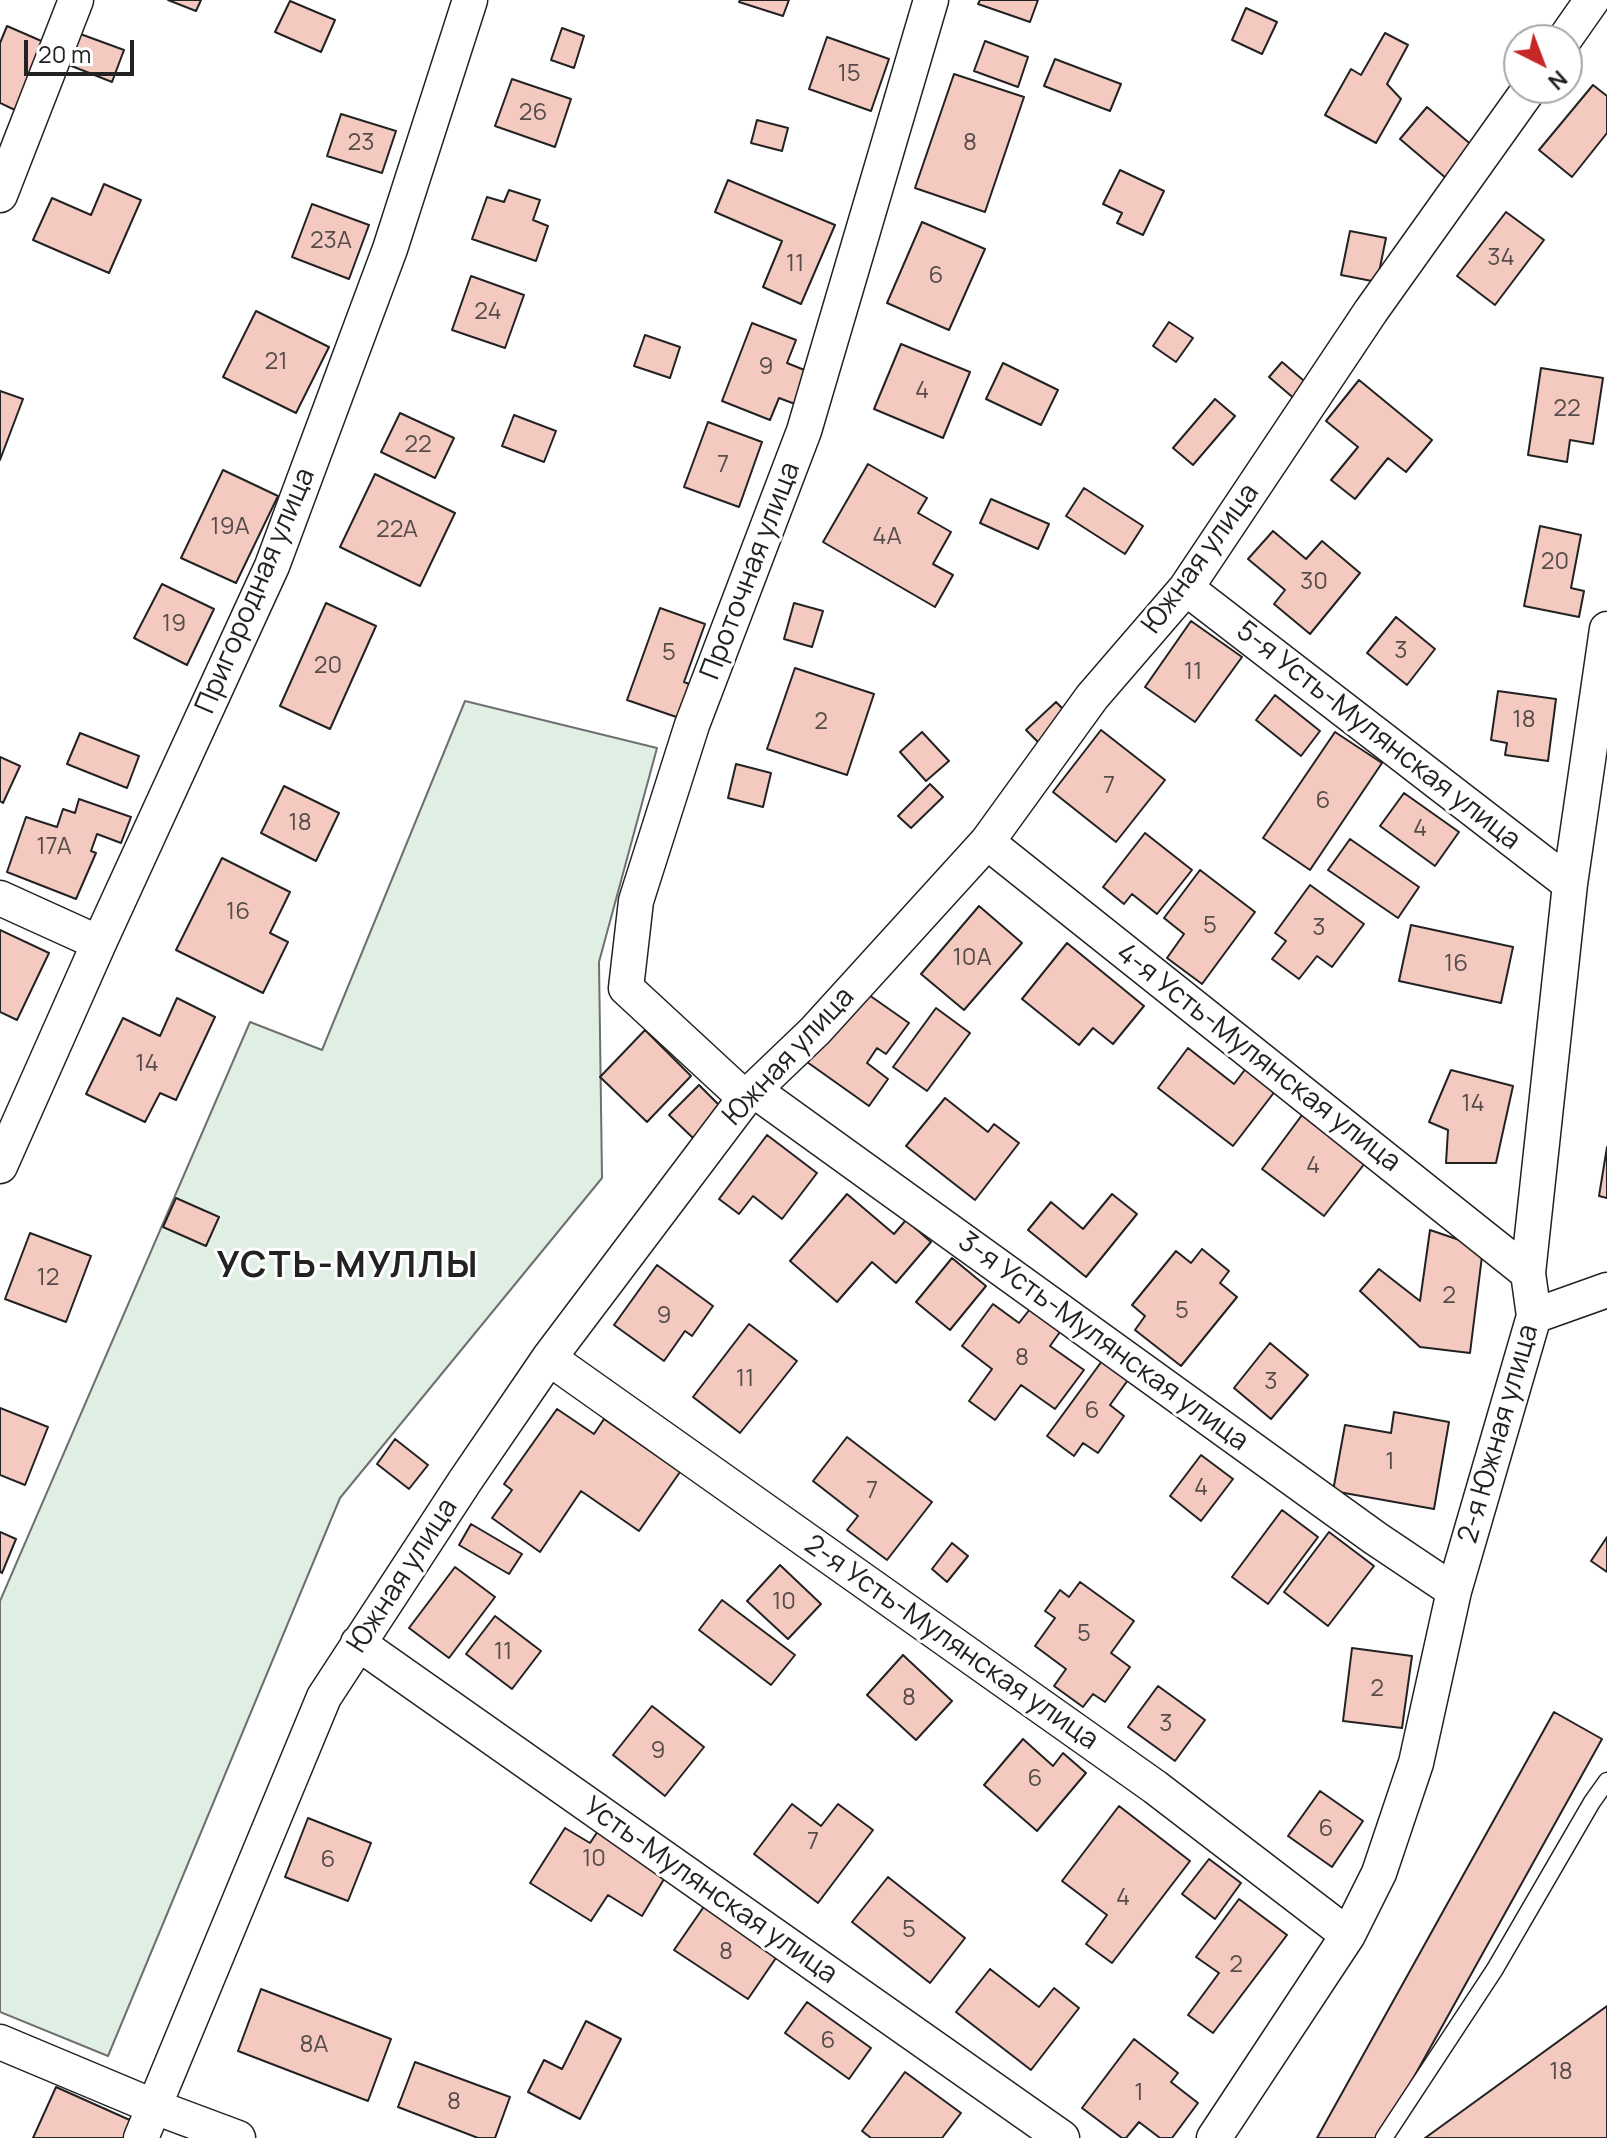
<!DOCTYPE html>
<meta charset="utf-8">
<style>
body{margin:0}
#map{position:relative;width:1607px;height:2138px;overflow:hidden;background:#fff;font-family:Manrope,sans-serif}
canvas{display:block}
.north{position:absolute;left:1503px;top:24px;width:80px;height:80px;box-sizing:border-box;background:#fff;border:2px solid #a7a7a7;border-radius:50%;rotate:138deg;font-size:22px;font-weight:700;line-height:32px;text-align:center;color:#222}
.north::after{content:'';display:block;margin:auto;width:28px;height:36px;background:#c62828;clip-path:polygon(50% 0,100% 100%,50% 72%,0 100%)}
.scale{position:absolute;left:24px;top:40px;width:110px;height:36px;box-sizing:border-box;border:4px solid #222;border-top:0;padding-left:10px;font-size:24px;line-height:28px;white-space:nowrap;color:#222;-webkit-text-stroke:6px #fff;paint-order:stroke}
</style>
<div id="map">
<canvas width="1607" height="2138"></canvas>
<div class="north">N</div>
<div class="scale">20 m</div>
</div>
<script>
const ctx = document.querySelector('canvas').getContext('2d');
ctx.lineJoin = 'round';
function fill(path, color) { ctx.fillStyle = color; ctx.fill(path, 'evenodd'); }
const poly = rows => new Path2D(rows.map(r => 'M' + r).join(''));
function trace(path, color, width, dash) { ctx.strokeStyle = color; ctx.lineWidth = width; ctx.lineCap = dash ? 'butt' : 'round'; ctx.setLineDash(dash || []); ctx.stroke(path); }
function label(font, color, halo, rows, align = 'center') {
  ctx.font = font + ' Manrope,sans-serif'; ctx.lineWidth = 6; ctx.setLineDash([]); ctx.textBaseline = 'middle'; ctx.strokeStyle = halo; ctx.fillStyle = color; for (const [text, x, y, turn = 0] of rows) {
    ctx.save(); ctx.translate(x, y); ctx.rotate((+turn || 0) * Math.PI / 180); ctx.textAlign = isNaN(turn) ? turn : align; if (halo) ctx.strokeText(text, 0, 0); ctx.fillText(text, 0, 0); ctx.restore();
  }
}
const green = poly([
 [465,701,657,748,599,962,602,1178,340,1498,108,2056,0,2012,0,1601,250,1022,322,1050,465,701]
]);
fill(green, '#e0efe3');
trace(green, '#6f6f6f', 2);
const building = poly([
 [168,0,201,0,196,11,168,0],
 [740,0,789,0,783,16,739,2,740,0],
 [980,0,1038,0,1030,22,978,4,980,0],
 [290,1,335,20,321,52,275,32,290,1],
 [1246,8,1277,22,1262,54,1232,40,1246,8],
 [7,26,46,43,17,111,0,103,0,43,7,26],
 [562,28,584,36,574,68,551,60,562,28],
 [75,32,124,50,112,82,64,63,75,32],
 [1385,33,1408,45,1387,84,1401,99,1376,143,1325,115,1351,69,1361,75,1385,33],
 [827,37,889,59,871,111,809,89,827,37],
 [985,41,1028,57,1018,87,974,71,985,41],
 [1055,59,1121,84,1110,111,1044,86,1055,59],
 [954,74,1024,97,985,212,915,188,954,74],
 [512,79,571,99,555,147,495,126,512,79],
 [1593,85,1607,96,1607,133,1572,177,1539,150,1593,85],
 [1427,107,1474,147,1447,179,1400,139,1427,107],
 [341,114,396,131,382,173,327,156,341,114],
 [757,120,788,128,782,151,751,143,757,120],
 [1120,170,1164,191,1143,235,1117,223,1122,213,1103,204,1120,170],
 [728,180,835,225,801,304,763,287,782,241,715,212,728,180],
 [104,184,141,200,109,273,33,240,52,198,91,215,104,184],
 [509,190,540,200,533,220,548,226,536,261,472,239,487,197,504,202,509,190],
 [312,204,369,225,349,279,292,257,312,204],
 [1506,212,1544,240,1495,305,1457,276,1506,212],
 [922,222,985,249,949,330,887,303,922,222],
 [1350,231,1386,238,1377,282,1341,275,1350,231],
 [471,276,524,295,505,348,452,330,471,276],
 [256,311,329,347,296,413,223,377,256,311],
 [1169,322,1193,338,1176,362,1153,346,1169,322],
 [752,323,796,340,787,363,807,371,795,404,779,398,770,420,722,401,752,323],
 [645,335,680,347,670,378,634,366,645,335],
 [901,344,970,372,943,438,874,409,901,344],
 [1282,362,1310,386,1297,401,1269,377,1282,362],
 [1003,363,1058,390,1041,425,986,399,1003,363],
 [1541,368,1603,378,1593,444,1570,440,1567,462,1528,455,1541,368],
 [1359,380,1432,440,1406,472,1388,458,1355,499,1331,480,1358,447,1326,421,1359,380],
 [0,391,23,399,0,460,0,391],
 [1215,399,1235,416,1193,465,1173,448,1215,399],
 [400,413,454,438,435,478,381,452,400,413],
 [514,415,556,431,544,462,502,446,514,415],
 [708,422,762,442,739,507,684,487,708,422],
 [868,464,927,498,918,513,951,532,933,564,953,575,935,607,823,542,868,464],
 [223,470,278,496,236,583,181,558,223,470],
 [375,474,455,513,420,586,340,547,375,474],
 [1084,488,1143,526,1125,554,1066,516,1084,488],
 [991,499,1049,524,1038,549,980,523,991,499],
 [1540,526,1581,535,1571,588,1584,591,1579,617,1524,606,1540,526],
 [1273,531,1306,559,1322,541,1360,573,1310,634,1274,604,1285,590,1248,559,1273,531],
 [162,584,214,609,187,665,134,638,162,584],
 [326,603,376,626,330,729,280,706,326,603],
 [794,603,823,611,812,647,784,639,794,603],
 [660,608,705,624,684,682,700,688,688,721,627,700,660,608],
 [1396,617,1435,649,1407,685,1367,653,1396,617],
 [1191,621,1242,657,1195,722,1145,687,1191,621],
 [795,668,874,694,847,775,767,749,795,668],
 [1498,691,1556,699,1548,761,1505,755,1507,743,1491,740,1498,691],
 [1275,695,1320,731,1301,756,1256,720,1275,695],
 [1056,702,1071,717,1041,745,1026,730,1056,702],
 [1101,730,1165,780,1116,842,1053,792,1101,730],
 [922,732,949,761,926,781,900,752,922,732],
 [1335,732,1382,763,1310,870,1263,838,1335,732],
 [80,733,139,756,127,788,67,764,80,733],
 [0,757,20,766,3,803,0,801,0,757],
 [736,764,771,773,763,807,728,798,736,764],
 [930,784,943,797,911,828,898,816,930,784],
 [284,786,339,813,316,861,261,833,284,786],
 [1404,793,1459,832,1435,866,1380,826,1404,793],
 [79,799,131,817,121,843,97,834,91,851,96,853,76,899,7,872,26,817,57,827,63,809,75,813,79,799],
 [1145,833,1192,870,1157,914,1132,894,1124,904,1103,887,1145,833],
 [1350,839,1419,887,1398,918,1328,870,1350,839],
 [222,858,290,892,270,933,288,942,263,993,176,950,222,858],
 [1200,870,1255,912,1202,984,1167,958,1184,934,1164,918,1200,870],
 [1310,885,1364,924,1332,967,1317,956,1299,979,1272,959,1286,941,1275,933,1310,885],
 [979,906,1022,943,964,1010,921,974,979,906],
 [1411,925,1513,947,1501,1003,1399,981,1411,925],
 [0,930,49,953,17,1020,0,1012,0,930],
 [1067,943,1144,1006,1113,1044,1093,1028,1079,1045,1022,999,1067,943],
 [859,988,909,1023,886,1054,877,1048,867,1063,888,1079,869,1106,807,1062,859,988],
 [177,998,215,1017,176,1100,160,1093,145,1122,86,1094,123,1018,160,1036,177,998],
 [936,1008,970,1033,927,1091,893,1067,936,1008],
 [645,1030,691,1076,647,1122,600,1077,645,1030],
 [1188,1048,1234,1084,1250,1063,1279,1086,1233,1146,1158,1088,1188,1048],
 [1451,1070,1513,1086,1496,1163,1446,1163,1448,1130,1429,1122,1451,1070],
 [699,1085,722,1108,693,1138,669,1115,699,1085],
 [945,1098,988,1132,994,1124,1019,1143,975,1200,906,1146,945,1098],
 [1302,1115,1365,1163,1324,1216,1262,1169,1302,1115],
 [767,1135,817,1173,782,1219,753,1196,739,1214,719,1199,767,1135],
 [1607,1147,1607,1198,1599,1196,1607,1147],
 [847,1194,894,1234,906,1220,931,1242,896,1283,872,1262,837,1302,790,1261,847,1194],
 [1112,1194,1137,1214,1086,1277,1028,1230,1051,1202,1083,1229,1112,1194],
 [176,1198,219,1217,206,1246,163,1227,176,1198],
 [1430,1230,1483,1248,1470,1353,1420,1347,1360,1291,1379,1269,1420,1301,1430,1230],
 [30,1233,91,1256,66,1322,5,1299,30,1233],
 [1202,1249,1229,1271,1220,1283,1237,1297,1181,1366,1135,1330,1145,1316,1132,1305,1176,1251,1191,1263,1202,1249],
 [952,1258,986,1286,950,1330,916,1302,952,1258],
 [657,1265,713,1306,692,1336,685,1331,664,1361,614,1325,657,1265],
 [993,1304,1019,1323,1030,1309,1060,1332,1050,1346,1084,1370,1055,1409,1021,1385,995,1420,969,1401,992,1369,962,1346,993,1304],
 [749,1324,797,1361,740,1433,693,1397,749,1324],
 [1270,1343,1308,1375,1271,1419,1234,1388,1270,1343],
 [1102,1361,1128,1380,1110,1405,1124,1416,1098,1453,1083,1443,1074,1456,1047,1436,1102,1361],
 [0,1408,48,1427,25,1485,0,1475,0,1408],
 [557,1409,594,1434,604,1419,680,1472,639,1531,581,1491,540,1552,492,1518,512,1490,504,1484,557,1409],
 [1394,1412,1449,1422,1434,1509,1333,1491,1345,1425,1391,1433,1394,1412],
 [847,1437,932,1502,887,1560,847,1530,858,1516,813,1481,847,1437],
 [395,1439,428,1465,409,1489,377,1464,395,1439],
 [1201,1455,1233,1479,1201,1521,1170,1496,1201,1455],
 [1282,1510,1318,1537,1268,1604,1232,1577,1282,1510],
 [471,1524,522,1554,509,1574,459,1545,471,1524],
 [0,1532,16,1539,2,1573,0,1572,0,1532],
 [1329,1532,1374,1566,1328,1626,1284,1592,1329,1532],
 [1607,1537,1607,1572,1591,1561,1607,1537],
 [952,1543,968,1556,947,1582,932,1569,952,1543],
 [780,1565,821,1604,788,1639,747,1601,780,1565],
 [455,1567,495,1597,449,1658,409,1628,455,1567],
 [1080,1582,1134,1621,1111,1653,1130,1667,1105,1702,1093,1694,1083,1707,1054,1686,1066,1669,1035,1646,1055,1618,1045,1611,1060,1590,1069,1597,1080,1582],
 [722,1600,795,1655,771,1685,699,1630,722,1600],
 [495,1616,541,1651,512,1689,466,1654,495,1616],
 [1352,1648,1412,1656,1402,1728,1343,1721,1352,1648],
 [903,1655,952,1701,916,1740,867,1695,903,1655],
 [1158,1686,1205,1720,1175,1761,1128,1727,1158,1686],
 [652,1706,704,1747,665,1796,613,1755,652,1706],
 [1554,1712,1602,1739,1380,2138,1317,2138,1554,1712],
 [1023,1739,1053,1766,1063,1753,1086,1773,1037,1831,984,1785,1023,1739],
 [1320,1791,1363,1821,1332,1867,1288,1836,1320,1791],
 [792,1804,821,1826,838,1804,873,1830,818,1903,754,1854,792,1804],
 [1119,1806,1190,1861,1112,1963,1086,1944,1107,1915,1062,1881,1119,1806],
 [308,1818,371,1843,348,1901,285,1877,308,1818],
 [565,1828,590,1843,598,1831,667,1874,642,1916,608,1895,591,1921,530,1883,565,1828],
 [1209,1859,1241,1883,1215,1919,1182,1894,1209,1859],
 [888,1877,965,1938,930,1983,852,1922,888,1877],
 [1239,1899,1287,1935,1213,2033,1188,2015,1219,1973,1196,1957,1239,1899],
 [705,1905,778,1955,748,1999,674,1950,705,1905],
 [990,1969,1039,2007,1054,1988,1079,2008,1031,2070,956,2012,990,1969],
 [261,1989,391,2039,368,2101,238,2051,261,1989],
 [807,2002,871,2048,849,2079,785,2033,807,2002],
 [1607,2006,1607,2138,1425,2138,1607,2006],
 [586,2021,621,2039,580,2119,528,2092,544,2060,562,2069,586,2021],
 [1134,2039,1178,2073,1171,2082,1198,2103,1172,2138,1160,2138,1139,2122,1126,2138,1122,2138,1082,2108,1134,2039],
 [415,2062,510,2097,495,2138,478,2138,398,2107,415,2062],
 [905,2072,961,2113,942,2138,871,2138,862,2131,905,2072],
 [56,2087,132,2121,124,2138,33,2138,56,2087]
]);
fill(building, '#f3c9c0');
trace(building, '#222', 2);
const lane = poly([
 [1384,2138,1495,1969,1592,1802,1607,1781]
]);
const street = poly([
 [1564,40,1592,0],
 [0,195,76,0],
 [1186,588,1570,884],
 [987,842,1528,1273],
 [0,898,99,943],
 [755,1091,1375,1538,1454,1591],
 [745,1098,626,988,636,901,692,725,804,431,931,0],
 [0,1166,99,943,272,566,390,249,470,0],
 [1534,1316,1607,1290],
 [549,1358,1155,1787,1348,1935],
 [358,1643,1062,2138],
 [0,2042,155,2107,238,2138],
 [141,2138,324,1697,465,1481,549,1358,745,1098,815,1031,987,842,1092,697,1186,588,1371,311,1530,88],
 [1214,2138,1348,1935,1379,1873,1416,1763,1454,1591,1534,1316,1528,1273,1570,884,1607,629]
]);
trace(lane, '#222', 19);
trace(street, '#222', 37);
trace(lane, '#fff', 16);
trace(street, '#fff', 34);
label('24px', '#564c4a', null, [
 ["15",849,74],
 ["26",533,113],
 ["23",361,143],
 ["8",970,143],
 ["23А",331,241],
 ["34",1501,258],
 ["11",795,264],
 ["6",936,276],
 ["24",488,312],
 ["21",276,362],
 ["9",766,367],
 ["4",922,391],
 ["22",1567,409],
 ["22",418,445],
 ["7",723,465],
 ["19А",230,527],
 ["22А",397,530],
 ["4А",887,537],
 ["20",1555,562],
 ["30",1314,582],
 ["19",174,624],
 ["3",1401,651],
 ["5",669,653],
 ["20",328,666],
 ["11",1193,672],
 ["18",1524,720],
 ["2",821,722],
 ["7",1109,786],
 ["6",1323,801],
 ["18",300,823],
 ["4",1420,829],
 ["17А",54,847],
 ["16",238,912],
 ["5",1210,926],
 ["3",1319,928],
 ["10А",972,958],
 ["16",1456,964],
 ["14",147,1064],
 ["14",1473,1104],
 ["4",1313,1166],
 ["12",48,1278],
 ["2",1449,1296],
 ["5",1182,1311],
 ["9",664,1316],
 ["8",1022,1358],
 ["11",745,1379],
 ["3",1271,1382],
 ["6",1092,1411],
 ["1",1390,1462],
 ["4",1201,1488],
 ["7",872,1491],
 ["10",784,1602],
 ["5",1084,1634],
 ["11",503,1652],
 ["2",1377,1689],
 ["8",909,1698],
 ["3",1166,1724],
 ["9",658,1751],
 ["6",1035,1779],
 ["6",1326,1829],
 ["7",813,1842],
 ["10",594,1859],
 ["6",328,1860],
 ["4",1123,1898],
 ["5",909,1930],
 ["8",726,1952],
 ["2",1236,1965],
 ["6",828,2041],
 ["8А",314,2045],
 ["18",1561,2072],
 ["1",1139,2093],
 ["8",454,2102]
]);
label('28px', '#222', '#fff', [
 ["Южная улица",1201,559,-54],
 ["Проточная улица",751,571,-69],
 ["Пригородная улица",256,591,-67],
 ["5-я Усть-Мулянская улица",1378,736,38],
 ["Южная улица",789,1057,-47],
 ["4-я Усть-Мулянская улица",1258,1058,38],
 ["3-я Усть-Мулянская улица",1103,1342,36],
 ["2-я Южная улица",1499,1434,-74],
 ["Южная улица",403,1576,-57],
 ["2-я Усть-Мулянская улица",951,1643,35],
 ["Усть-Мулянская улица",710,1891,35]
]);
ctx.letterSpacing = '2px';
label('bold 36px', '#222', '#fff', [
 ["УСТЬ-МУЛЛЫ",348,1267]
]);
ctx.letterSpacing = '0px';
</script>
